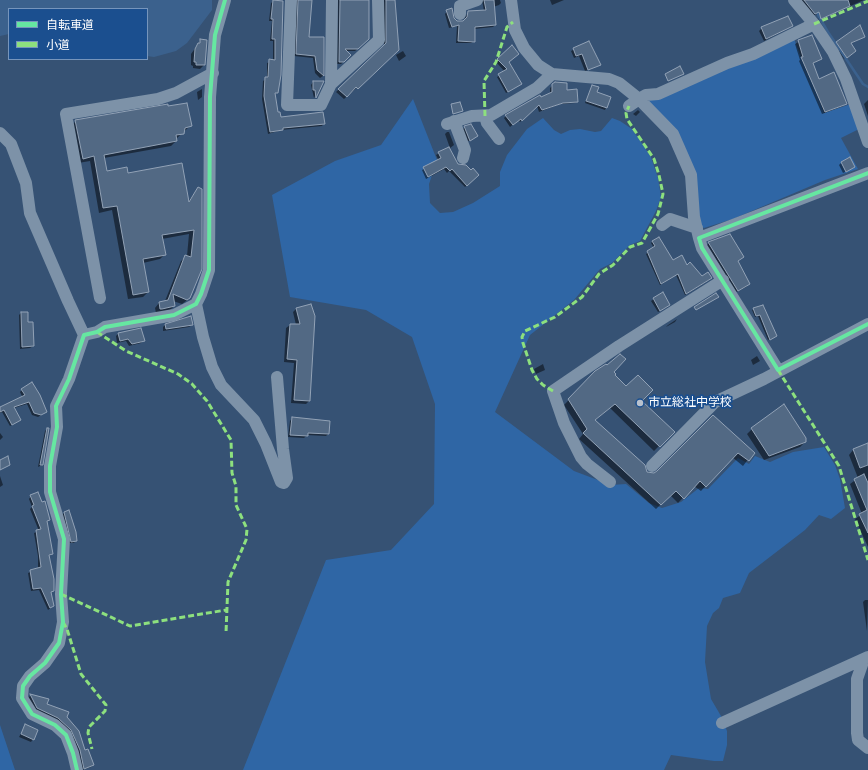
<!DOCTYPE html>
<meta charset="utf-8">
<style>
body{margin:0}
#map{position:relative;width:868px;height:770px;overflow:hidden;background:#365274;font-family:"Sofia Sans Condensed","Noto Sans JP",sans-serif}
canvas{display:block}
.legend{position:absolute;left:8px;top:8px;width:140px;height:52px;box-sizing:border-box;background:#1b4f8f;border:1px solid #7695bc;margin:0;padding:5px 7px;list-style:none;font-size:12px;color:#fff}
.legend li{display:flex;align-items:center;gap:8px;height:20px}
.legend b{width:20px;border:1px solid #7695bc}
</style>
<div id="map">
<canvas width="868" height="770"></canvas>
<ul class="legend">
<li><b style="height:5px;background:#66e7a1"></b>自転車道</li>
<li><b style="height:5px;background:#8de07e"></b>小道</li>
</ul>
</div>
<script>
const ctx = document.querySelector('canvas').getContext('2d');
ctx.lineJoin = 'round';
function fill(path, color) { ctx.fillStyle = color; ctx.fill(path, 'evenodd'); }
const poly = rows => new Path2D(rows.map(r => 'M' + r).join(''));
function trace(path, color, width, dash) { ctx.strokeStyle = color; ctx.lineWidth = width; ctx.lineCap = dash ? 'butt' : 'round'; ctx.setLineDash(dash || []); ctx.stroke(path); }
function label(font, color, halo, rows, align = 'center') {
  ctx.font = font + ' "Sofia Sans Condensed","Noto Sans JP",sans-serif'; ctx.lineWidth = 3.5; ctx.setLineDash([]); ctx.textBaseline = 'middle'; ctx.strokeStyle = halo; ctx.fillStyle = color; for (const [text, x, y, turn = 0] of rows) {
    ctx.save(); ctx.translate(x, y); ctx.rotate((+turn || 0) * Math.PI / 180); ctx.textAlign = isNaN(turn) ? turn : align; if (halo) ctx.strokeText(text, 0, 0); ctx.fillText(text, 0, 0); ctx.restore();
  }
}
fill(poly([
 [793,36,807,73,809,72,824,113,851,104,861,128,841,138,858,169,825,180,733,219,704,228,700,226,695,176,646,102],
 [413,99,437,160,429,184,430,203,440,213,453,212,473,203,500,186,500,172,507,155,527,129,543,118,554,130,561,134,570,130,580,129,595,132,601,131,612,118,620,121,632,129,641,142,651,157,658,178,661,197,656,211,640,241,630,245,612,263,600,269,574,300,530,335,495,412,574,471,611,485,626,484,649,503,662,508,681,502,699,488,708,489,738,458,749,464,755,456,770,462,793,452,824,447,835,465,840,479,845,508,831,519,819,515,805,530,749,573,740,593,723,598,719,608,713,613,707,626,705,662,711,699,721,716,727,731,727,745,723,761,714,761,671,755,664,770,243,770,326,560,391,550,434,504,435,404,412,337,366,310,290,297,272,195,335,161,381,145],
 [0,725,15,770,0,770]
]), '#2f66a5');
fill(poly([
 [0,0,212,0,212,10,187,43,176,51,154,57,147,56,147,9,9,9,9,34,0,36]
]), '#3b618d');
fill(poly([
 [295,0,311,0,308,38,323,38,323,76,320,78,315,73,313,58,294,56],
 [338,0,367,0,368,38,355,51,345,51,350,55,341,64,337,64],
 [383,0,394,0,398,50,344,99,336,92,384,46],
 [482,0,500,0,501,3,499,5,493,7,495,25,493,27,474,29,474,41,471,43,456,43,457,26,449,28,445,14,447,11,453,19,460,23,464,20,468,12,484,11],
 [550,0,564,0,552,5],
 [799,0,864,0,819,20,817,14,812,16],
 [274,1,277,92,274,95,277,113,280,118,324,123,322,126,281,130,268,134,262,99,263,81,267,78,267,63,273,61,273,41,270,41,272,21,269,21,271,3],
 [792,26,764,41,759,31,762,28],
 [859,27,864,37,850,44,853,53,844,59,834,45],
 [807,37,821,59,812,64,819,80,845,103,843,106,822,114,799,61,800,60,795,44],
 [201,40,204,65,200,69,193,68,193,66,191,65,191,54],
 [588,42,600,65,585,71,579,56,574,58,571,51],
 [512,47,508,62,518,86,506,93,497,77,505,72,496,62],
 [403,51,406,56,399,61,396,55],
 [313,82,322,82,314,98,311,85],
 [555,83,577,101,575,103,560,104,539,112,537,106,520,122,518,120,510,127,504,118,506,116,539,97,540,98,550,94,550,88],
 [592,86,596,93,610,98,605,110,585,103],
 [202,89,202,97,198,100,197,92],
 [868,100,868,116,864,104],
 [167,107,190,126,176,139,176,141,171,146,104,158,106,172,127,174,188,202,198,188,190,298,182,304,173,301,174,306,169,311,156,313,155,308,159,303,165,301,181,261,187,256,189,234,162,239,165,254,160,259,143,263,148,292,143,297,128,299,112,210,99,213,90,161,78,163,71,126,76,121],
 [638,110,640,112,636,116,633,114],
 [465,127,476,136,467,142,462,130],
 [447,132,449,132,454,145,450,148,445,134],
 [448,148,457,164,478,174,465,187,449,171,447,173,444,169,426,179,422,170,439,161,436,155],
 [841,163,851,169,843,173,839,165],
 [653,241,673,261,686,266,709,280,685,295,676,275,660,285,646,254,654,248,651,243],
 [709,243,743,257,737,262,749,284,746,287,734,293,706,246],
 [654,299,667,307,658,312,651,301],
 [311,305,309,401,306,404,291,403,294,363,284,362,286,328,290,325,296,325,293,312,296,309],
 [763,306,775,337,768,340,758,316,755,317,752,310],
 [21,313,27,313,27,323,33,346,30,348,20,349,19,315],
 [677,319,675,322,666,327,668,325],
 [165,325,192,325,189,327,163,331,163,327],
 [141,329,143,340,141,343,129,346,126,341,117,343,116,336,118,334],
 [757,356,760,361,753,365,751,360],
 [543,364,545,370,536,374,534,369],
 [596,372,613,372,613,375,673,432,654,451,610,408,594,421,646,472,654,474,713,416,753,453,743,466,732,457,701,491,694,486,678,503,670,495,656,509,579,439,583,434,564,405],
 [22,390,46,412,38,417,32,415,27,404,14,408,20,420,10,426,2,412,0,413,0,408,23,398,20,392],
 [292,418,328,434,326,436,307,435,304,438,288,437,290,421],
 [47,429,42,465,38,467,45,431],
 [752,429,805,442,800,447,764,460,747,434],
 [0,433,3,437,0,440],
 [868,444,868,547,855,519,862,514,850,484,858,478,849,455,853,450],
 [0,476,3,485,0,487],
 [31,496,49,520,47,522,52,554,49,556,50,592,53,606,48,610,39,590,31,591,28,573,38,569,38,556,34,533,39,531,30,509,32,507,29,499],
 [64,513,76,540,74,543,69,543,62,515],
 [865,600,868,600,867,631,863,602],
 [30,696,47,700,45,705,66,717,93,765,91,767,82,770,78,753,35,710,28,698],
 [26,725,33,739,31,742,19,737]
]), '#0007');
trace(poly([
 [818,10,818,15,828,32,863,84,868,87]
]), '#3b618d', 2.5);
const building = poly([
 [273,0,283,1,281,75,278,93,275,93,278,112,280,112,281,117,323,112,325,124,283,128,283,130,270,132,264,96,265,77,268,77,269,59,275,60,275,39,272,39,273,19,271,19,273,0],
 [298,0,312,0,309,37,324,37,324,76,317,70,315,56,296,54,298,0],
 [340,0,369,0,369,39,358,49,345,49,351,55,344,62,339,62,340,0],
 [386,0,395,0,399,50,358,89,356,87,347,97,338,89,386,43,386,0],
 [484,0,494,0,496,25,475,27,475,42,458,41,459,25,452,27,446,10,452,8,454,18,457,21,463,21,467,17,468,11,486,10,484,0],
 [804,0,848,0,850,6,821,19,819,12,815,14,804,0],
 [788,16,793,26,766,39,761,27,788,16],
 [860,25,865,37,851,43,856,51,847,58,836,42,860,25],
 [812,35,822,59,813,63,819,79,834,72,847,104,825,112,801,57,803,57,798,40,812,35],
 [200,39,207,40,205,65,196,65,196,62,194,62,195,49,198,43,200,43,200,39],
 [589,41,601,65,588,70,582,54,576,56,573,48,589,41],
 [512,45,519,54,509,62,522,84,508,92,498,74,507,69,497,59,512,45],
 [680,66,684,74,668,81,665,74,680,66],
 [313,81,324,81,316,98,315,90,313,90,313,81],
 [555,82,567,83,567,90,577,89,578,102,563,103,542,110,539,105,522,121,521,119,513,125,505,115,540,95,541,97,552,92,552,84,555,82],
 [592,85,599,87,597,92,611,97,607,108,586,101,592,85],
 [460,102,463,111,453,114,451,104,460,102],
 [187,103,192,126,185,128,184,134,176,135,177,141,104,155,107,171,127,167,128,173,182,163,189,202,198,187,202,189,202,269,190,298,187,300,173,294,175,306,162,309,160,309,159,302,168,300,185,255,191,257,194,230,162,235,166,255,143,259,149,292,133,295,117,206,103,208,94,156,83,159,75,120,168,104,168,106,187,103],
 [471,124,478,136,470,141,464,126,471,124],
 [449,147,458,164,466,165,471,170,473,168,479,175,467,186,452,169,450,171,446,167,428,177,423,167,441,158,438,152,449,147],
 [850,157,855,167,846,172,841,162,850,157],
 [730,234,744,257,738,261,750,284,738,291,708,242,730,234],
 [659,237,673,260,682,255,687,265,690,262,702,276,708,272,712,278,686,294,678,274,661,284,647,251,655,246,652,241,659,237],
 [663,292,670,305,660,311,653,298,663,292],
 [716,293,719,297,696,310,694,307,716,293],
 [311,304,315,316,310,401,294,400,297,360,287,359,290,324,300,324,296,308,311,304],
 [763,305,777,336,770,340,760,315,756,316,753,308,763,305],
 [21,312,28,312,28,322,33,322,34,346,22,347,21,312],
 [191,316,193,325,166,329,165,324,191,316],
 [141,328,145,341,132,344,128,339,120,341,118,333,141,328],
 [620,354,626,359,614,372,616,374,615,375,626,386,638,375,653,390,642,401,675,432,660,447,615,404,595,420,645,465,647,472,654,473,657,471,713,415,755,453,749,461,738,453,706,487,700,481,684,499,676,491,661,505,583,433,587,429,568,399,595,371,606,364,607,365,620,354],
 [32,382,40,395,47,412,41,415,34,413,29,402,14,407,21,420,12,425,4,410,0,412,0,407,25,395,21,389,32,382],
 [784,404,806,438,806,442,769,456,751,428,784,404],
 [292,417,330,421,329,434,308,433,308,436,290,435,292,417],
 [47,428,49,428,43,465,40,465,47,428],
 [868,443,868,465,860,468,853,449,868,443],
 [8,456,10,465,0,470,0,460,8,456],
 [864,474,868,483,868,533,859,514,867,510,854,479,864,474],
 [38,492,42,502,45,501,50,520,47,521,53,554,49,555,54,579,54,591,51,592,54,606,50,608,41,588,33,589,30,570,41,567,36,530,41,529,32,506,34,505,30,495,38,492],
 [69,510,76,532,77,541,71,542,64,512,69,510],
 [30,694,49,699,47,704,69,712,67,717,79,731,85,750,88,749,94,765,84,769,80,750,71,730,58,718,37,708,30,694],
 [25,724,38,730,34,740,21,734,25,724]
]);
fill(building, '#526984');
trace(building, '#92a2b6', 1);
trace(poly([
 [291,0,287,105,321,105,331,84,379,40,378,0],
 [511,0,515,30,524,48,538,65,552,74,609,79,619,83,639,99,673,134,691,175,694,217,699,238],
 [794,0,814,24,833,52,846,79,868,142],
 [460,14,460,6,477,0],
 [331,84,332,0],
 [629,106,639,99,646,95,658,94,727,63,753,54,814,24],
 [485,116,487,123,499,139],
 [454,121,465,150,463,158],
 [447,124,472,116,491,115,537,88,552,74],
 [0,133,11,144,26,183,30,213,68,301,84,335],
 [662,225,670,219,697,228],
 [100,298,66,114,158,99,176,93,213,73],
 [196,304,203,337,212,367,221,385,254,420,266,444,281,482,284,483,287,478,283,449,277,377],
 [778,370,702,248,699,238,868,173],
 [652,466,715,402,764,379,868,324],
 [610,482,587,464,581,457,564,423,553,391,619,346,723,280],
 [864,659,857,679,857,733,858,740,868,748],
 [722,723,868,657],
 [77,770,73,753,66,735,55,725,32,714,22,698,23,686,30,676,45,663,59,643,63,622,61,594,64,539,50,492,50,466,57,427,56,406,69,379,84,335,97,332,105,327,174,315,196,304,201,294,209,270,210,97,215,35,225,0]
]), '#7d92a8', 12);
trace(poly([
 [814,24,868,1],
 [485,116,484,81,496,62,507,27,513,22],
 [97,332,126,351,178,374,192,384,207,401,231,440,232,473,236,486,236,505,247,529,246,540,228,582,226,633],
 [778,370,839,466,868,560],
 [553,391,543,385,537,379,532,370,523,343,522,337,525,331,555,317,582,297,599,274,613,265,630,247,642,243,658,214,663,194,659,175,654,159,627,119,626,113,629,106],
 [61,594,130,626,226,610],
 [63,622,67,629,81,674,106,705,105,711,89,727,88,733,92,749]
]), '#8de07e', 3, [6, 3]);
trace(poly([
 [868,173,699,238,702,248,778,370,868,324],
 [77,770,73,753,66,735,55,725,32,714,22,698,23,686,30,676,45,663,59,643,63,622,61,594,64,539,50,492,50,466,57,427,56,406,69,379,84,335,97,332,105,327,174,315,196,304,201,294,209,270,210,97,215,35,225,0]
]), '#66e7a1', 4);
for (const [x, y, r, color] of [
 [640,403,4,"#b9c2ce"]
]) { const dot = new Path2D(); dot.arc(x, y, r, 0, 2 * Math.PI); ctx.fillStyle = color; ctx.fill(dot); trace(dot, '#1b4f8f', 1.5); }
label('12px', '#fff', '#1b4f8f', [
 ["市立総社中学校",648,403]
], 'left');
</script>
